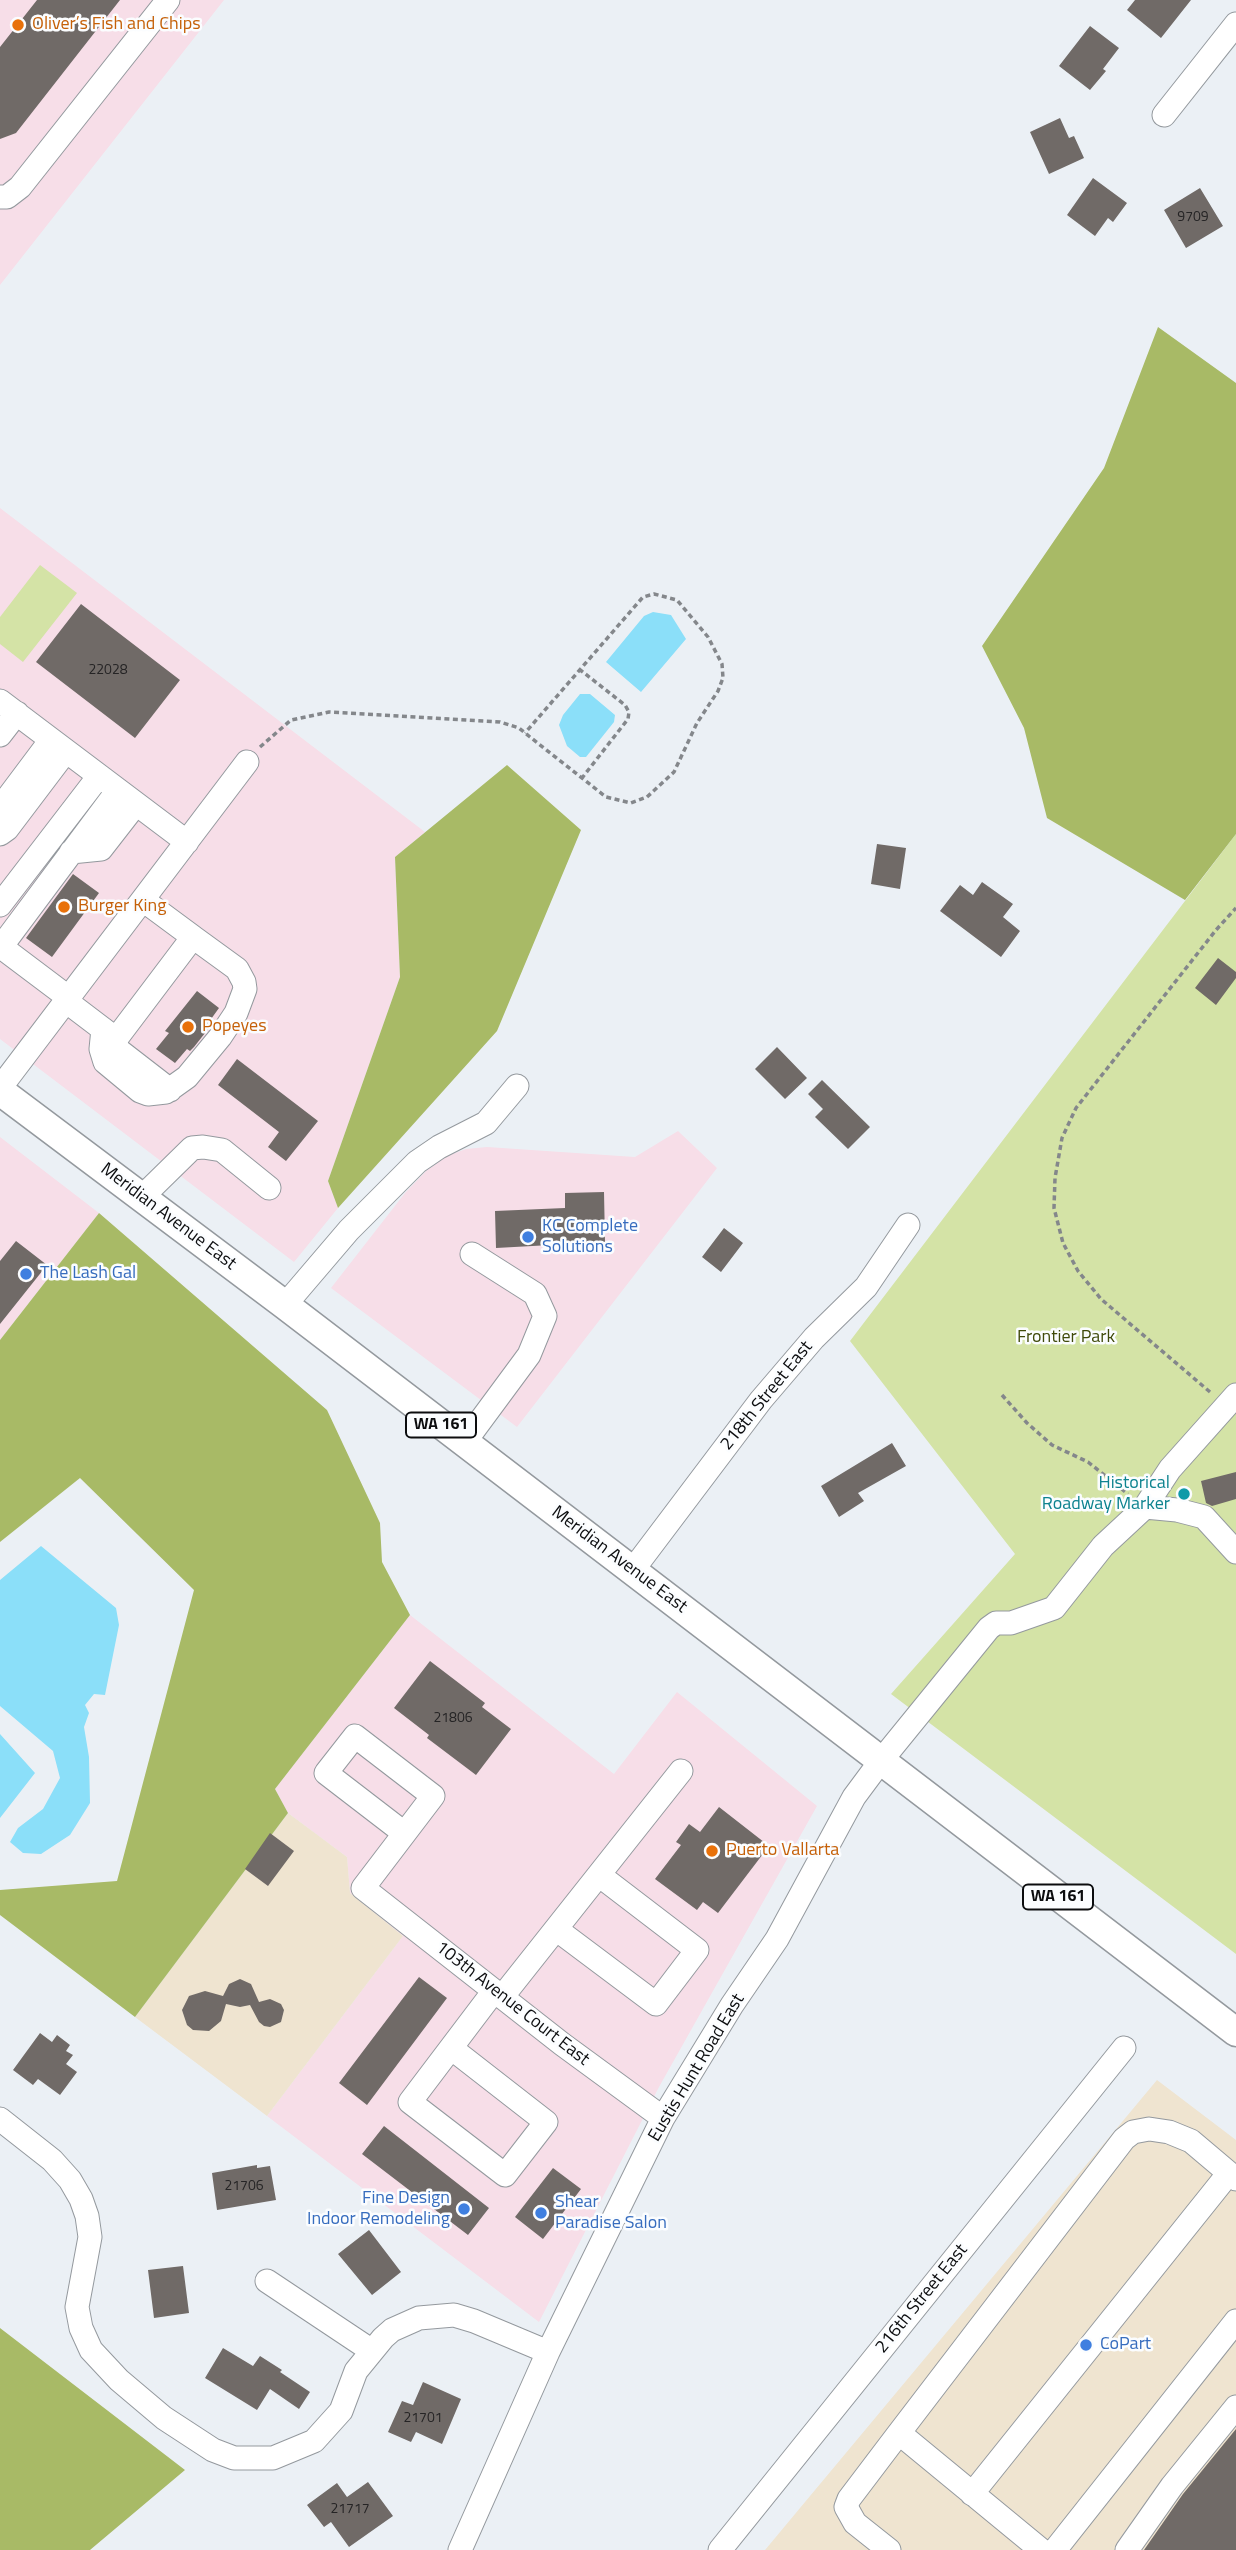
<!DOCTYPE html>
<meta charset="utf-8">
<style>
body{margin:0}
canvas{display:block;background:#ebf0f5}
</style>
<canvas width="1236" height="2550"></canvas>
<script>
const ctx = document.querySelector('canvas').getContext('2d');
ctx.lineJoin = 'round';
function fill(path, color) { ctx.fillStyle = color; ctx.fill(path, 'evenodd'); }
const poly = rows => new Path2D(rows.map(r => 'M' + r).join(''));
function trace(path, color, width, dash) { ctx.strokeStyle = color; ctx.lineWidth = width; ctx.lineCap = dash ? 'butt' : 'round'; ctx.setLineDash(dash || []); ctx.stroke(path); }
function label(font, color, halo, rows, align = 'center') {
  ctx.font = font + ' "Titillium Web",sans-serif'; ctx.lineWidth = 5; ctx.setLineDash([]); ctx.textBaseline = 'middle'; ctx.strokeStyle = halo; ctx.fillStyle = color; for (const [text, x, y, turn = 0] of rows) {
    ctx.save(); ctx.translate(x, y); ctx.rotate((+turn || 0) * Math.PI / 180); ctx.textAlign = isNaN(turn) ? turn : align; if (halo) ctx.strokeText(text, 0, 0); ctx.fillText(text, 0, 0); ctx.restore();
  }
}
fill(poly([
 [0,0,224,0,0,285],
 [0,508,425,832,395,857,400,977,328,1181,338,1208,294,1262,0,1039],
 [678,1131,717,1168,517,1427,331,1288,405,1193,426,1171,447,1156,466,1149,487,1147,635,1157],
 [0,1137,99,1213,0,1340],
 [410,1615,614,1774,677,1692,817,1806,659,2087,539,2322,267,2116,403,1936,350,1893,347,1857,288,1813,275,1789]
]), '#f7dee8');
fill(poly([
 [288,1813,347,1857,350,1893,403,1936,267,2116,135,2017],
 [1157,2080,1236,2140,1236,2550,765,2550]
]), '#efe4d0');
fill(poly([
 [40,565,77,593,23,662,0,644,0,617],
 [1236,834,1236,1954,891,1694,1015,1554,850,1341]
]), '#d4e3a6');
fill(poly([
 [1158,327,1236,383,1236,834,1185,900,1047,818,1024,728,982,646,1104,468],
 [507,765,581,830,497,1031,338,1208,328,1181,400,977,395,857],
 [99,1213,327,1410,380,1523,382,1562,410,1615,275,1789,288,1813,135,2017,0,1915,0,1890,117,1881,194,1590,80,1478,0,1542,0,1340],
 [0,2328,185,2470,90,2550,0,2550]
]), '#a8ba66');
fill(poly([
 [653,612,671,615,686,639,641,692,606,662,644,616],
 [580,694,590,694,615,715,614,722,586,757,580,757,567,746,559,725,563,715],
 [41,1546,116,1608,119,1625,105,1695,94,1694,85,1705,89,1713,84,1727,89,1757,90,1803,70,1835,41,1854,23,1853,10,1842,18,1828,43,1809,60,1778,53,1751,0,1706,0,1580],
 [0,1734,35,1773,0,1818]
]), '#8bdff9');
fill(poly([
 [37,0,120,0,16,133,0,139,0,47],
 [1135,0,1191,0,1161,38,1127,10],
 [1090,26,1119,48,1103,69,1106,71,1090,90,1059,66],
 [1060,118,1069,138,1074,136,1084,158,1049,174,1030,132],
 [1093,178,1127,203,1113,222,1108,218,1095,236,1067,215],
 [1200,188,1223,226,1186,248,1164,210],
 [81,604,180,680,135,738,36,662],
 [877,844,906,848,900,889,871,884],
 [73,874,99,893,52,957,26,938],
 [982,882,1013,904,1003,917,1020,931,1001,957,940,911,960,885,973,895],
 [1218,958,1236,972,1236,978,1216,1005,1195,988],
 [197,991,219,1008,206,1026,209,1028,194,1047,190,1051,187,1049,175,1063,156,1049,169,1033,165,1031],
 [777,1047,807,1078,785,1099,755,1069],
 [237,1059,318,1121,286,1161,268,1147,279,1132,218,1085],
 [822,1080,870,1127,848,1149,815,1117,823,1109,808,1094],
 [604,1192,605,1242,496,1248,495,1211,565,1208,565,1193],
 [724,1228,743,1243,721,1272,702,1257],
 [16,1241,47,1265,0,1324,0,1261],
 [892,1443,906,1466,858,1493,864,1501,839,1517,821,1486],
 [1236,1472,1236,1499,1212,1506,1206,1503,1201,1481],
 [430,1661,485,1703,482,1707,511,1729,476,1775,427,1738,429,1735,394,1708],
 [719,1807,769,1846,718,1913,703,1902,697,1910,655,1879,681,1845,676,1842,689,1824,700,1832],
 [270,1833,294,1851,268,1886,245,1869],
 [419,1977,447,1998,367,2105,339,2083],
 [240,1979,251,1984,259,2002,270,1999,281,2004,284,2010,281,2022,270,2027,264,2026,259,2022,250,2005,240,2007,226,2004,221,2021,209,2031,193,2030,187,2025,182,2010,189,1996,205,1991,223,1996,229,1984],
 [40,2033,52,2042,57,2035,70,2045,66,2051,73,2055,66,2064,77,2072,60,2095,38,2079,33,2085,13,2070],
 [384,2126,489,2208,468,2235,362,2154],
 [257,2165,257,2168,270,2166,276,2200,217,2210,212,2173],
 [553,2168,581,2189,543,2239,515,2217],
 [369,2230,401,2272,372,2295,338,2254],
 [183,2266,189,2313,154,2318,148,2270],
 [223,2348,253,2366,260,2356,282,2370,280,2372,310,2392,299,2409,270,2389,257,2410,205,2378],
 [423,2382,461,2399,442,2444,416,2432,411,2442,388,2432,402,2401,413,2405],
 [1236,2429,1236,2550,1144,2550,1183,2494],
 [368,2482,393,2516,349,2547,331,2522,324,2527,307,2505,337,2483,347,2497]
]), '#706a67');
const minor = poly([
 [1164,115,1236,24],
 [0,197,7,197,20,187,168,0],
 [0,701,187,842],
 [0,735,17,713],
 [0,808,51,740],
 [0,834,7,829,66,751],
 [71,852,101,849,136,804],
 [0,905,99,776],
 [0,946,69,998],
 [1,947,118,790],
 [66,1001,116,1039,193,937,143,900],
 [103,1029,101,1049,105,1062,140,1091,148,1094,166,1092,187,1077,220,1037,236,1013,245,989,244,982,237,969,193,937],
 [116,1039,117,1049,170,1090],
 [0,1088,247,762],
 [142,1197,192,1148,203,1147,222,1150,269,1188],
 [285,1305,349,1230,417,1162,439,1147,486,1123,517,1086],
 [464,1443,529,1355,545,1316,535,1294,472,1254],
 [1145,1507,1177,1510,1204,1517,1236,1552],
 [632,1571,761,1400,814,1338,866,1287,908,1225],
 [404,1833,326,1773,355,1736,433,1796,363,1888,562,2044,663,2118],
 [556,1929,656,2004,697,1950,599,1875],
 [502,1997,681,1771],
 [451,2048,546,2122,505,2175,410,2102,494,1991],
 [0,2119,52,2160,70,2180,81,2199,87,2216,90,2237,77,2307,81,2328,91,2350,119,2380,164,2418,213,2450,234,2458,273,2458,314,2441,341,2411,356,2371,383,2338,392,2330,419,2318,454,2315,474,2321,548,2352],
 [267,2281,372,2351],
 [899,2433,1124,2139,1133,2132,1149,2129,1169,2132,1191,2141,1236,2179],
 [972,2494,1229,2173],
 [460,2550,548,2352,663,2118,732,2005,777,1939,854,1797,880,1762,989,1628,996,1623,1011,1623,1054,1608,1103,1546,1145,1507,1170,1469,1236,1395],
 [720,2550,1124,2048],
 [889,2550,855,2523,846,2507,849,2499,899,2433,1041,2550],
 [1055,2550,1236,2321],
 [1127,2550,1172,2486,1236,2407]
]);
const major = poly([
 [0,1091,285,1305,1236,2032]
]);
trace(minor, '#94999e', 25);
trace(major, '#94999e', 31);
trace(poly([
 [579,669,625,705,629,712,628,719,582,778],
 [260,747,291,720,329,712,500,722,519,728,530,737,606,797,631,803,647,797,674,772,697,723,718,691,723,678,722,664,708,637,677,600,654,594,643,597,525,733],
 [1210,1392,1101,1299,1078,1271,1063,1243,1054,1208,1055,1178,1062,1138,1076,1108,1216,930,1236,908],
 [1002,1395,1027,1423,1052,1445,1088,1462,1128,1494]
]), '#84878b', 3.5, [5, 3.5]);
trace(minor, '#fff', 23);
trace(major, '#fff', 28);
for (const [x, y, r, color] of [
 [18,25,7,"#e8710a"],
 [64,907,7,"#e8710a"],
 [188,1027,7,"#e8710a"],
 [528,1237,7,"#3f7fe0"],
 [26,1274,7,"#3f7fe0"],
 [1184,1494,7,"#0f9aa8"],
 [712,1851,7,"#e8710a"],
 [464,2209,7,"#3f7fe0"],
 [541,2213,7,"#3f7fe0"],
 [1086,2345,7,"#3f7fe0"]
]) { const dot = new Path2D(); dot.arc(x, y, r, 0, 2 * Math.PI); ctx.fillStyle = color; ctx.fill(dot); trace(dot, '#fbfdff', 2.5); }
label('14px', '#252425', null, [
 ["9709",1193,218],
 ["22028",108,671],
 ["21806",453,1719],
 ["21706",244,2187],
 ["21701",423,2419],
 ["21717",350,2510]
]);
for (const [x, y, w] of [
 [441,1425,70],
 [1058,1897,70]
]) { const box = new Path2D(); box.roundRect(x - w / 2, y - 12.5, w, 25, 5); ctx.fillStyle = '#fbfdff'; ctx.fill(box); trace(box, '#0c0d0f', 2); }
label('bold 16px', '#0c0d0f', null, [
 ["WA 161",441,1425],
 ["WA 161",1058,1897]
]);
label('18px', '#c56008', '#fbfdff', [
 ["Oliver’s Fish and Chips",32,25],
 ["Burger King",78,907],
 ["Popeyes",202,1027],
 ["Puerto Vallarta",726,1851]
], 'left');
label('18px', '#0c0d0f', '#fbfdff', [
 ["Meridian Avenue East",168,1217,37],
 ["218th Street East",767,1396,-51],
 ["Meridian Avenue East",619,1560,37],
 ["103th Avenue Court East",512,2004,38],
 ["Eustis Hunt Road East",697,2068,-59],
 ["216th Street East",922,2299,-51]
]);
label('18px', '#366cbe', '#fbfdff', [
 ["KC Complete",542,1227],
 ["Solutions",542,1248],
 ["The Lash Gal",40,1274],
 ["Fine Design",450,2199,"right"],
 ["Indoor Remodeling",450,2220,"right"],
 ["Shear",555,2203],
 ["Paradise Salon",555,2224],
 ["CoPart",1100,2345]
], 'left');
label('18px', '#3f4a0a', '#fbfdff', [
 ["Frontier Park",1066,1338]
]);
label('18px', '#0d838f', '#fbfdff', [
 ["Historical",1170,1484],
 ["Roadway Marker",1170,1505]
], 'right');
</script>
